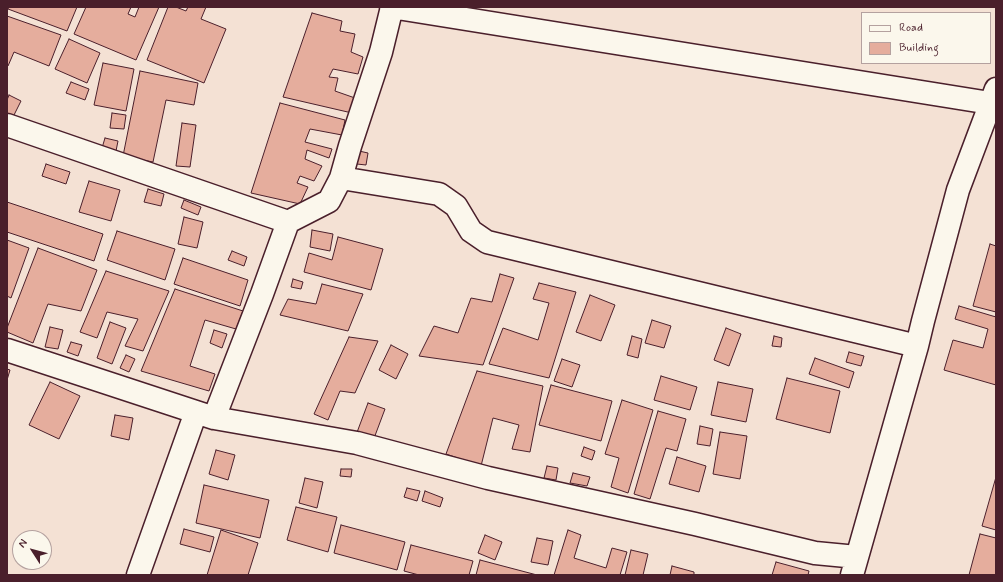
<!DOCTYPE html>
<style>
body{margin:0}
#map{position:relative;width:1003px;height:582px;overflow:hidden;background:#f4e1d4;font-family:Mynerve,sans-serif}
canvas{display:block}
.frame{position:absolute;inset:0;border:8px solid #4a1f2b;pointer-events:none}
.legend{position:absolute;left:861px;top:12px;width:130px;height:52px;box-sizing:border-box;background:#fbf7ec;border:1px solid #b4a19f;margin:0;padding:5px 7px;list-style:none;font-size:12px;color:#4a1f2b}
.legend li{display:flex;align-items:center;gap:8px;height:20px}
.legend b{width:20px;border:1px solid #b4a19f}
.north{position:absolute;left:12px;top:530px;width:40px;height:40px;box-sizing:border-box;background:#fbf7ec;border:1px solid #b4a19f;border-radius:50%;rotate:306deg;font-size:11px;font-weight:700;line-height:16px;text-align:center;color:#4a1f2b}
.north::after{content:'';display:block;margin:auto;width:14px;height:18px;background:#4a1f2b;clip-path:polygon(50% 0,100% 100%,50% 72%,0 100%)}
</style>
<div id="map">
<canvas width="1003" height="582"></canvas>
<div class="frame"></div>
<ul class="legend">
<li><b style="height:5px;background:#fbf7ec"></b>Road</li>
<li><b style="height:11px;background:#e5ad9d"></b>Building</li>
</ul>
<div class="north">N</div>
</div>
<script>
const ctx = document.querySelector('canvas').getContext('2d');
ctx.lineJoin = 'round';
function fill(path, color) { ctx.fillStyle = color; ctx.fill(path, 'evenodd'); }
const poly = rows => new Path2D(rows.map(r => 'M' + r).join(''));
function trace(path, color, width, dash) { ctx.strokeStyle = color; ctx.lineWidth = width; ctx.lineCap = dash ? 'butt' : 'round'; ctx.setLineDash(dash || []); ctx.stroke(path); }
const building = poly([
 [9,7,77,7,67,31,8,9,9,7],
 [86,7,131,7,128,14,135,17,139,7,159,7,136,60,74,34,86,7],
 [168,7,176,7,186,11,188,7,206,7,201,19,226,29,204,83,147,60,168,7],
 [312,13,342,21,340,31,355,34,351,52,363,57,358,74,333,69,329,77,338,78,335,91,355,98,352,113,283,97,312,13],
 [7,16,61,35,49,66,14,52,8,66,7,66,7,16],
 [69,39,100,53,87,83,55,69,69,39],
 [103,63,134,69,126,111,94,105,103,63],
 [140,71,198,83,194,105,166,100,153,162,123,156,140,71],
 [71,82,89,89,85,100,66,93,71,82],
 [9,95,21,101,13,117,7,114,7,100,9,95],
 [280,103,345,120,342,135,310,129,305,142,332,149,329,158,307,150,305,159,322,166,314,181,300,176,297,183,308,187,300,204,251,193,280,103],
 [112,113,126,115,124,129,110,128,112,113],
 [182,123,196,125,190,167,176,166,182,123],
 [105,138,118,141,116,151,102,148,105,138],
 [359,151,368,153,366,165,357,164,359,151],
 [46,164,70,172,66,184,42,176,46,164],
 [89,181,120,190,111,221,79,212,89,181],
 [148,189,164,194,161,206,144,202,148,189],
 [184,200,201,207,198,215,181,208,184,200],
 [7,202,103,234,94,261,7,232,7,202],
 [184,217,203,222,197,248,178,244,184,217],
 [312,230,333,234,330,251,310,247,312,230],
 [117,231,175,249,165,280,107,260,117,231],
 [338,237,383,249,371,290,304,272,309,253,332,260,338,237],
 [7,240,29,248,11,298,7,296,7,240],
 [990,244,996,246,996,312,973,306,990,244],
 [38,248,97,270,81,311,48,304,33,343,7,332,7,328,38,248],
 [232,251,247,257,244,266,228,260,232,251],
 [183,258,248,280,240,306,174,284,183,258],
 [106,271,169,291,143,351,125,346,138,319,107,312,97,338,80,332,106,271],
 [500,274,514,278,483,365,419,356,434,326,458,333,471,298,492,302,500,274],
 [293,279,303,282,301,289,291,287,293,279],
 [539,283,576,292,549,378,489,364,503,328,538,340,549,303,533,299,539,283],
 [322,284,363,294,348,331,280,315,288,299,316,304,322,284],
 [175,289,243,311,236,329,205,320,190,366,215,374,209,391,141,371,175,289],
 [590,295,615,305,601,341,576,332,590,295],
 [959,306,996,317,996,385,944,370,953,340,983,348,988,329,955,319,959,306],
 [652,320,671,326,664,348,645,343,652,320],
 [110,322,126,328,112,364,97,358,110,322],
 [50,327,63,330,58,349,45,347,50,327],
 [726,328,741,334,729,366,714,360,726,328],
 [214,330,227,334,222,348,210,343,214,330],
 [632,336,642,339,638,358,627,355,632,336],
 [774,336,782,338,781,347,772,346,774,336],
 [349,337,378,341,355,393,340,391,328,420,314,414,349,337],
 [71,342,82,345,78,356,67,352,71,342],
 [391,345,408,354,396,379,379,370,391,345],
 [849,352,864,356,861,366,846,362,849,352],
 [126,355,135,359,129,372,120,368,126,355],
 [815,358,854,372,849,388,809,374,815,358],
 [562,359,580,365,572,387,554,381,562,359],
 [7,369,10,370,7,380,7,369],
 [477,371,543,386,530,452,512,449,519,425,493,418,481,466,446,454,477,371],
 [661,376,697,387,690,410,654,400,661,376],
 [787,378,840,391,830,433,776,419,787,378],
 [50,382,80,396,59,439,29,425,50,382],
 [718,382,753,389,746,422,711,415,718,382],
 [551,385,612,401,601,441,539,425,551,385],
 [622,400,653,410,628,493,611,487,619,458,605,454,622,400],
 [368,403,385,409,373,441,356,435,368,403],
 [658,411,686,419,677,451,666,448,650,499,634,494,658,411],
 [115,415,133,418,129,440,111,436,115,415],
 [700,426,713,429,710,446,697,444,700,426],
 [720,432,747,436,740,479,713,474,720,432],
 [584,447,595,451,592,460,581,456,584,447],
 [216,450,235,455,228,480,209,474,216,450],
 [677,457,706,466,699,492,669,484,677,457],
 [547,466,558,468,556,480,544,478,547,466],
 [341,469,352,469,351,477,340,476,341,469],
 [573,473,590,477,587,486,570,483,573,473],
 [996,477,996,530,982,526,996,477],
 [305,478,323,482,317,508,299,503,305,478],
 [204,485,269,500,260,538,196,523,204,485],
 [407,488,420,491,417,501,404,497,407,488],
 [425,491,443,498,440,507,422,501,425,491],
 [296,507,337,517,328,552,287,540,296,507],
 [341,525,405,542,397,570,334,553,341,525],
 [184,529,214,537,210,552,180,544,184,529],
 [221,530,258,543,248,575,207,575,221,530],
 [568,530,581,535,574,558,606,568,612,548,627,552,620,575,554,575,568,530],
 [980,534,996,538,996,575,969,575,980,534],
 [485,535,502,542,495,560,478,553,485,535],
 [537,538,553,541,548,565,531,562,537,538],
 [411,545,473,561,469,575,419,575,404,571,411,545],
 [631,550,648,554,643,575,625,575,631,550],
 [480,560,537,575,476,575,480,560],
 [776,562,809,571,808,575,772,575,776,562],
 [672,566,694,572,694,575,670,575,672,566]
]);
fill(building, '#e5ad9d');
trace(building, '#4a1f2b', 1);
const minor = poly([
 [391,7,990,103],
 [7,125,288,222],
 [341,178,439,194,456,206,471,231,487,242,917,346],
 [7,350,214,418,357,443,488,478,695,524,815,553,857,557],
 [214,418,262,294,288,222,329,201,341,178,350,146,381,52,392,7],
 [138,575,196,412],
 [852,575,917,346,923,321,958,190,996,89]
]);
trace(minor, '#4a1f2b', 25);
trace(minor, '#fbf7ec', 22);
</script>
